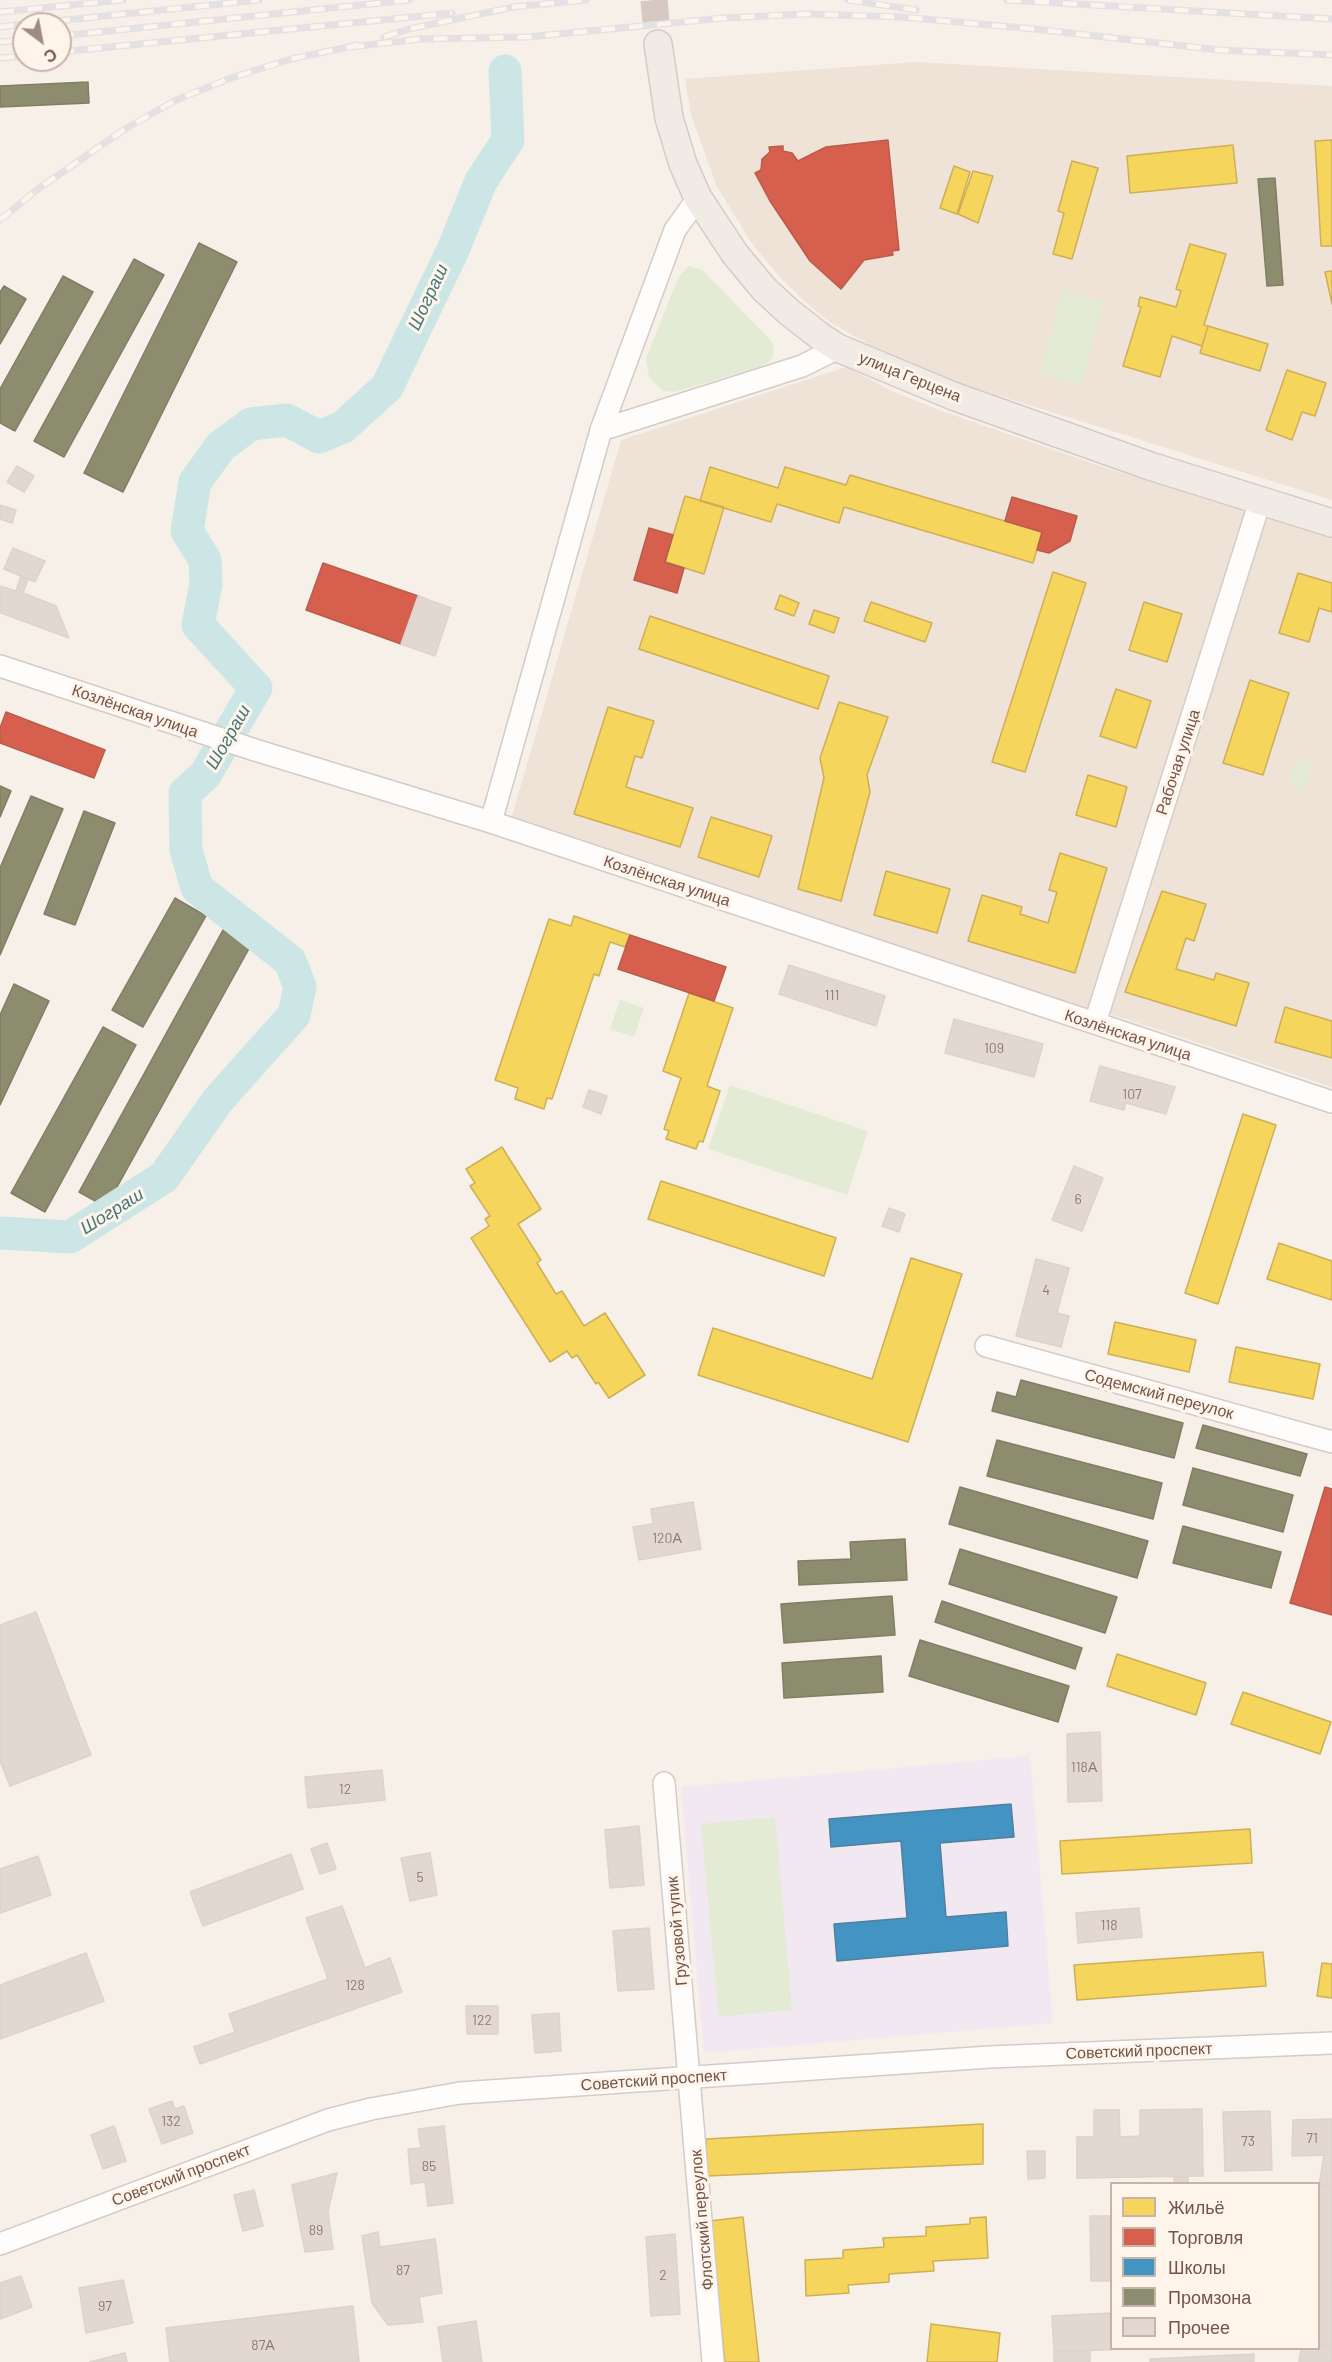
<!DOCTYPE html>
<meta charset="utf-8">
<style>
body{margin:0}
#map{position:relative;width:1332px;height:2362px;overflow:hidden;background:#f6f0e9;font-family:Barlow,sans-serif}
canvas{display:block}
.legend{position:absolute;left:1110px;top:2182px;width:210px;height:168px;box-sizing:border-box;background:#fef4ea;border:2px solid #c6b4aa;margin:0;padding:8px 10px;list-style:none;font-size:18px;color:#72554b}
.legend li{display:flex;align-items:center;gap:12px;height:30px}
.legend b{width:30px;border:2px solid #c6b4aa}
.north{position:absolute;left:12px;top:12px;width:60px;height:60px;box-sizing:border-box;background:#fef4ea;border:2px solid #c6b4aa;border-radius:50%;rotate:148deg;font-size:16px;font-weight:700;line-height:24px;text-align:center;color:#72554b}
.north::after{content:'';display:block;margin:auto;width:21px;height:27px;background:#a08b82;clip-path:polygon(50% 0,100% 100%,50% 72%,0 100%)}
</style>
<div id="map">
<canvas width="1332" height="2362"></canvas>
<ul class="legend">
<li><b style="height:16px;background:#f6d55c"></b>Жильё</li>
<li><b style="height:16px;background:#d6604d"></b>Торговля</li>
<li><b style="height:16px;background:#4393c3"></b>Школы</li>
<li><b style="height:16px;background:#8c8c6e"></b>Промзона</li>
<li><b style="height:16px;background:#e2d8d1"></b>Прочее</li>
</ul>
<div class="north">С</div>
</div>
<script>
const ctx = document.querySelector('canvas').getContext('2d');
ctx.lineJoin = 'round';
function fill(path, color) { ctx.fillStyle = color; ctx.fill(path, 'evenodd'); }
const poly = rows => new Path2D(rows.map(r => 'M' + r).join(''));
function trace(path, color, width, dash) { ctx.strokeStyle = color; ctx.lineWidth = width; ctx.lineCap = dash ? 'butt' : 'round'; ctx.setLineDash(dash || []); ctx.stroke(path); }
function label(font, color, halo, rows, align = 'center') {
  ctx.font = font + ' Barlow,sans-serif'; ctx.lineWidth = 6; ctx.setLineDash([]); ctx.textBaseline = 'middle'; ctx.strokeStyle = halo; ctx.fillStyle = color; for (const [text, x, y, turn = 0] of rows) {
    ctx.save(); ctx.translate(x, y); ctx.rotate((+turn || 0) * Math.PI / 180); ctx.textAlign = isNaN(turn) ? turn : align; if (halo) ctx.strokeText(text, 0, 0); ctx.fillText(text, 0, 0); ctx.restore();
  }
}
fill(poly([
 [916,62,1332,86,1332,500,943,378,886,354,828,321,803,300,780,277,753,245,717,187,691,115,685,79],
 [846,367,892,391,939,410,1109,469,1247,511,1091,1009,512,816,621,440],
 [1266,516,1332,537,1332,1087,1107,1013]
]), '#efe2d7');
fill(poly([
 [1030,1756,1053,2023,704,2053,681,1787]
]), '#f1e8f1');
fill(poly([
 [689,266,702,270,768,337,773,344,774,354,769,362,759,367,675,392,662,391,649,377,646,358,679,276],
 [1063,290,1104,302,1081,385,1039,373],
 [1296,759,1313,764,1304,790,1288,784],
 [620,1000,644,1008,634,1037,610,1029],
 [730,1085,868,1131,847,1195,708,1149],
 [775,1817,792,2010,719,2017,701,1824]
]), '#e4ebd4');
const homes = poly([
 [1332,140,1332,246,1321,246,1315,141,1332,140],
 [1233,145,1237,183,1130,193,1127,156,1233,145],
 [1072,161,1098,168,1072,259,1053,254,1064,213,1058,211,1072,161],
 [954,166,970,172,957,214,940,208,954,166],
 [973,171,993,176,978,223,958,214,973,171],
 [1190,244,1226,254,1204,325,1208,326,1202,346,1172,336,1160,377,1123,366,1141,307,1138,306,1140,297,1176,307,1181,291,1176,289,1190,244],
 [1332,271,1332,304,1325,272,1332,271],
 [1208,326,1268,344,1260,371,1200,353,1208,326],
 [1287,370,1326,383,1315,416,1302,412,1292,440,1266,430,1287,370],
 [710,467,778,488,785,467,846,485,850,475,1042,532,1033,563,844,507,839,523,777,504,771,522,700,501,710,467],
 [685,496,724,507,704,574,665,562,685,496],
 [1053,572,1086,583,1025,772,992,762,1053,572],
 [1298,573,1332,583,1332,612,1319,608,1309,642,1279,633,1298,573],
 [780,595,799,603,794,616,775,609,780,595],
 [871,602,932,623,925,642,864,621,871,602],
 [1144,602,1182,614,1167,662,1129,650,1144,602],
 [814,610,839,618,834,633,809,624,814,610],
 [650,616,829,676,818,709,639,649,650,616],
 [1250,680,1289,693,1263,775,1223,763,1250,680],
 [1116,689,1151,701,1136,748,1100,736,1116,689],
 [839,702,888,717,867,775,870,792,841,901,798,889,824,778,820,758,839,702],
 [608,707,654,721,642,758,635,756,626,787,693,808,680,847,574,814,608,707],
 [1088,775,1127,787,1116,827,1076,815,1088,775],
 [711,817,772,836,759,877,698,857,711,817],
 [1060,853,1107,868,1075,973,968,941,982,895,1022,907,1020,914,1048,923,1057,892,1049,890,1060,853],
 [886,871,950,889,937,933,874,915,886,871],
 [1162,891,1206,904,1194,941,1186,938,1176,969,1214,980,1216,973,1249,983,1236,1026,1125,992,1162,891],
 [574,916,630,935,625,947,610,942,599,976,594,974,552,1099,547,1098,544,1109,515,1099,518,1088,495,1080,549,919,571,926,574,916],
 [689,993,733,1008,707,1086,720,1091,703,1142,699,1141,696,1149,666,1139,669,1131,664,1129,681,1078,663,1071,689,993],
 [1285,1007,1332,1021,1332,1058,1275,1042,1285,1007],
 [1243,1114,1276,1125,1218,1304,1185,1293,1243,1114],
 [502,1147,541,1209,518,1224,541,1260,537,1263,556,1294,562,1291,584,1326,605,1313,645,1375,609,1398,598,1382,596,1384,577,1355,572,1358,567,1351,550,1362,471,1238,489,1226,485,1219,490,1216,470,1186,475,1183,466,1169,502,1147],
 [661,1181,836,1238,824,1276,648,1219,661,1181],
 [1279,1243,1332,1261,1332,1300,1267,1279,1279,1243],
 [911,1258,962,1274,908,1442,698,1375,713,1328,872,1379,911,1258],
 [1115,1322,1196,1340,1189,1372,1108,1354,1115,1322],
 [1236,1347,1320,1364,1313,1399,1229,1382,1236,1347],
 [1117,1654,1206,1683,1196,1715,1107,1686,1117,1654],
 [1243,1692,1331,1722,1320,1754,1231,1724,1243,1692],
 [1250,1829,1252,1863,1062,1874,1060,1841,1250,1829],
 [1263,1952,1266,1986,1077,2000,1074,1965,1263,1952],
 [1322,1963,1332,1964,1332,1998,1317,1996,1322,1963],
 [983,2124,983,2164,707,2176,706,2139,983,2124],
 [743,2217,759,2362,725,2362,710,2221,743,2217],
 [986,2217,988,2258,933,2261,934,2271,889,2274,889,2282,848,2285,849,2293,806,2296,805,2260,843,2258,843,2250,884,2247,883,2238,926,2236,926,2227,970,2224,970,2218,986,2217],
 [931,2324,1000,2333,997,2362,927,2362,931,2324]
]);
fill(homes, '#f6d55c');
trace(homes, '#ceaf57', 1.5);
const shops = poly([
 [888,140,899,250,892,251,893,255,864,260,841,289,810,261,770,201,755,173,761,170,762,159,770,152,769,147,783,146,783,151,792,153,798,161,826,147,888,140],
 [1012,497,1077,516,1070,541,1049,553,1037,550,1042,532,1005,521,1012,497],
 [649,528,673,535,665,562,684,568,677,593,634,580,649,528],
 [323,563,418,596,401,644,306,610,323,563],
 [6,712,105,750,94,778,0,743,0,728,6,712],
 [630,935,726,967,714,1001,618,969,630,935],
 [1325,1487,1332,1489,1332,1615,1290,1603,1325,1487]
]);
fill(shops, '#d6604d');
trace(shops, '#b85d4c', 1.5);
const schools = poly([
 [1011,1804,1014,1837,940,1843,946,1917,1006,1912,1008,1946,837,1961,834,1924,907,1918,901,1841,831,1847,829,1819,1011,1804]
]);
fill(schools, '#4393c3');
trace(schools, '#51809f', 1.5);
const industry = poly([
 [88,82,89,103,0,107,0,86,88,82],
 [1275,178,1283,285,1267,286,1258,179,1275,178],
 [199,243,237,262,123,492,84,473,199,243],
 [134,259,164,275,64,457,34,441,134,259],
 [63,276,93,292,15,431,0,423,0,389,63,276],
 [4,286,26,299,0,344,0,292,4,286],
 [0,786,11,791,0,817,0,786],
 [31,796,63,809,0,955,0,868,31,796],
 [84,811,115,823,75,925,44,914,84,811],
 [175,898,206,916,143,1027,112,1010,175,898],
 [223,930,251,945,106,1207,79,1192,223,930],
 [14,984,49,1001,0,1105,0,1015,14,984],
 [103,1027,136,1045,45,1212,11,1193,103,1027],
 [1021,1380,1183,1423,1174,1458,992,1411,997,1392,1016,1397,1021,1380],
 [1203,1425,1307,1454,1300,1476,1196,1448,1203,1425],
 [997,1440,1162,1483,1153,1519,987,1476,997,1440],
 [1193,1468,1293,1495,1283,1532,1183,1505,1193,1468],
 [960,1487,1148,1541,1137,1578,949,1524,960,1487],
 [1183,1526,1281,1552,1271,1588,1173,1563,1183,1526],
 [905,1539,907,1580,799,1585,798,1561,851,1559,850,1542,905,1539],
 [960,1549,1117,1597,1105,1633,949,1584,960,1549],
 [892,1596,895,1635,784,1643,781,1604,892,1596],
 [942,1601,1082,1648,1075,1669,935,1622,942,1601],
 [920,1640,1069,1686,1058,1722,909,1676,920,1640],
 [881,1656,883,1692,784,1698,782,1663,881,1656]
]);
fill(industry, '#8c8c6e');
trace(industry, '#847c64', 1.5);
trace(poly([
 [0,1233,70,1237,164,1177,218,1100,294,1015,300,987,290,961,197,888,186,850,185,793,205,775,256,688,198,625,206,584,205,560,187,531,195,482,221,446,251,424,287,420,319,437,343,427,387,387,453,250,481,181,508,140,505,71]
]), '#cbe6e5', 33);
const building = poly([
 [17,466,34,476,24,492,7,482,17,466],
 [0,505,16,510,12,523,0,519,0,505],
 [13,548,45,561,35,582,4,569,13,548],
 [21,576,28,579,23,593,56,606,69,638,1,613,0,586,16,591,21,576],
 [418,596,451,608,435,656,401,644,418,596],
 [789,965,885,996,876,1026,779,994,789,965],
 [954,1019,1043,1044,1034,1077,945,1053,954,1019],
 [1100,1066,1175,1087,1166,1114,1126,1103,1124,1110,1090,1101,1100,1066],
 [589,1090,607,1096,601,1114,583,1107,589,1090],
 [1074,1166,1103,1178,1082,1231,1052,1220,1074,1166],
 [889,1208,905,1214,899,1232,882,1226,889,1208],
 [1036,1259,1069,1268,1057,1313,1069,1316,1061,1347,1016,1336,1036,1259],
 [693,1502,701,1549,639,1560,633,1527,653,1524,651,1509,693,1502],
 [36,1612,91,1755,10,1786,0,1761,0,1625,36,1612],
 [1100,1732,1102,1801,1068,1802,1067,1734,1100,1732],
 [382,1770,385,1800,308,1808,305,1777,382,1770],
 [639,1826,644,1885,610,1888,605,1830,639,1826],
 [327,1843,336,1869,320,1874,311,1849,327,1843],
 [430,1853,437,1895,410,1901,401,1858,430,1853],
 [291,1854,303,1889,203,1926,190,1892,291,1854],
 [38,1856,51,1895,0,1913,0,1869,38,1856],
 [342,1906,365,1968,390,1958,402,1992,200,2064,194,2047,235,2032,229,2014,328,1979,306,1918,342,1906],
 [1139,1908,1142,1937,1078,1943,1076,1913,1139,1908],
 [649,1928,654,1989,618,1991,613,1931,649,1928],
 [86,1953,104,2001,0,2039,0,1985,86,1953],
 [466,2006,498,2006,498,2034,467,2034,466,2006],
 [559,2013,561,2051,535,2053,532,2015,559,2013],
 [172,2101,175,2109,184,2106,193,2133,162,2144,149,2109,172,2101],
 [1202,2109,1203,2176,1077,2178,1077,2137,1094,2137,1094,2110,1119,2110,1120,2137,1140,2136,1140,2110,1202,2109],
 [1270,2111,1272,2170,1225,2171,1223,2112,1270,2111],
 [1332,2119,1332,2186,1319,2185,1324,2155,1292,2156,1293,2120,1332,2119],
 [114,2126,126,2161,103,2169,91,2135,114,2126],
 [444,2126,453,2203,428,2206,425,2182,411,2184,408,2149,421,2148,418,2129,444,2126],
 [1027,2151,1045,2151,1045,2178,1028,2179,1027,2151],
 [337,2173,328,2211,333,2249,305,2252,292,2185,337,2173],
 [1174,2177,1188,2177,1188,2184,1174,2184,1174,2177],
 [1319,2185,1332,2186,1332,2347,1318,2345,1319,2185],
 [254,2190,263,2226,243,2231,234,2195,254,2190],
 [1090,2216,1112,2216,1112,2281,1091,2281,1090,2216],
 [378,2232,380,2247,435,2239,442,2293,419,2297,423,2322,388,2325,372,2303,362,2236,378,2232],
 [675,2234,680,2314,651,2316,646,2237,675,2234],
 [21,2276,32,2307,0,2319,0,2283,21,2276],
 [123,2280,133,2323,86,2333,79,2288,123,2280],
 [353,2306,359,2362,170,2362,166,2328,353,2306],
 [1112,2313,1112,2348,1125,2349,1054,2352,1052,2316,1112,2313],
 [476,2321,482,2362,443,2362,438,2327,476,2321],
 [1318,2345,1332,2347,1332,2362,1299,2362,1301,2348,1318,2348,1318,2345],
 [1090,2351,1090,2362,1054,2362,1054,2352,1090,2351],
 [125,2353,127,2362,89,2362,125,2353],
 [1254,2354,1254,2362,1150,2362,1150,2359,1254,2354]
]);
fill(building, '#e2d8d1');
trace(building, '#ded2cb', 1.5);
trace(poly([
 [654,0,658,44]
]), '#d5c9c2', 27, [27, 14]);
const minor = poly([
 [601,430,802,366,838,348],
 [0,666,255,750,491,822,1332,1102],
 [491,822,601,430,675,230,698,198],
 [1095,1023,1260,501],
 [986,1346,1332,1442],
 [664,1783,713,2362],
 [0,2244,328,2120,371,2109,460,2093,990,2057,1332,2043]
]);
const major = poly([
 [658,44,669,118,683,164,698,198,735,254,764,289,789,312,821,337,838,348,953,396,1150,466,1332,523]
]);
trace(minor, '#d4cbc6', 24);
trace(major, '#d5cac5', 30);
trace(minor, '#fefdfc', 21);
trace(major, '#f1ebe5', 27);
const rail = poly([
 [848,0,916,10],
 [1007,0,1332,19],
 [512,7,586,0],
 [0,12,123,0],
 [28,24,259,0],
 [0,27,24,24],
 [60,36,409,0],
 [384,37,409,29,518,6],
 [0,42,24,40],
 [350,47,420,39,527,37,724,18,807,14,902,17,1034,29,1220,50,1332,55],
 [60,52,452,13],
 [0,58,24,56],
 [0,220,38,189,125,129,176,100,231,78,291,59,358,45]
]);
trace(rail, '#e3e1e4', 7);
trace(rail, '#fef4ea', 4.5, [14]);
label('14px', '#90786f', null, [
 ["111",832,995],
 ["109",994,1048],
 ["107",1132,1094],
 ["6",1078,1199],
 ["4",1046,1290],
 ["120А",667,1538],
 ["118А",1084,1767],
 ["12",345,1789],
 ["5",420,1877],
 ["118",1109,1925],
 ["128",355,1985],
 ["122",482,2020],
 ["132",171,2121],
 ["71",1312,2138],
 ["73",1248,2141],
 ["85",429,2166],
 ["89",316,2230],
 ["87",403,2270],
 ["2",663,2275],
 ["97",105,2306],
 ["87А",263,2345]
]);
label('16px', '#72554b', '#fef4ea', [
 ["улица Герцена",910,377,22],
 ["Козлёнская улица",135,711,19],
 ["Рабочая улица",1178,762,-72],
 ["Козлёнская улица",667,881,18],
 ["Козлёнская улица",1128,1035,18],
 ["Содемский переулок",1159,1394,15],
 ["Грузовой тупик",677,1931,-95],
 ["Советский проспект",1139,2051,-2],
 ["Советский проспект",654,2080,-4],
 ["Советский проспект",181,2175,-21],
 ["Флотский переулок",702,2220,-95]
]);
label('italic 18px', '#43797d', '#fef4ea', [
 ["Шограш",428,297,-65],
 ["Шограш",228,737,-60],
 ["Шограш",112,1211,-32]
]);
</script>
